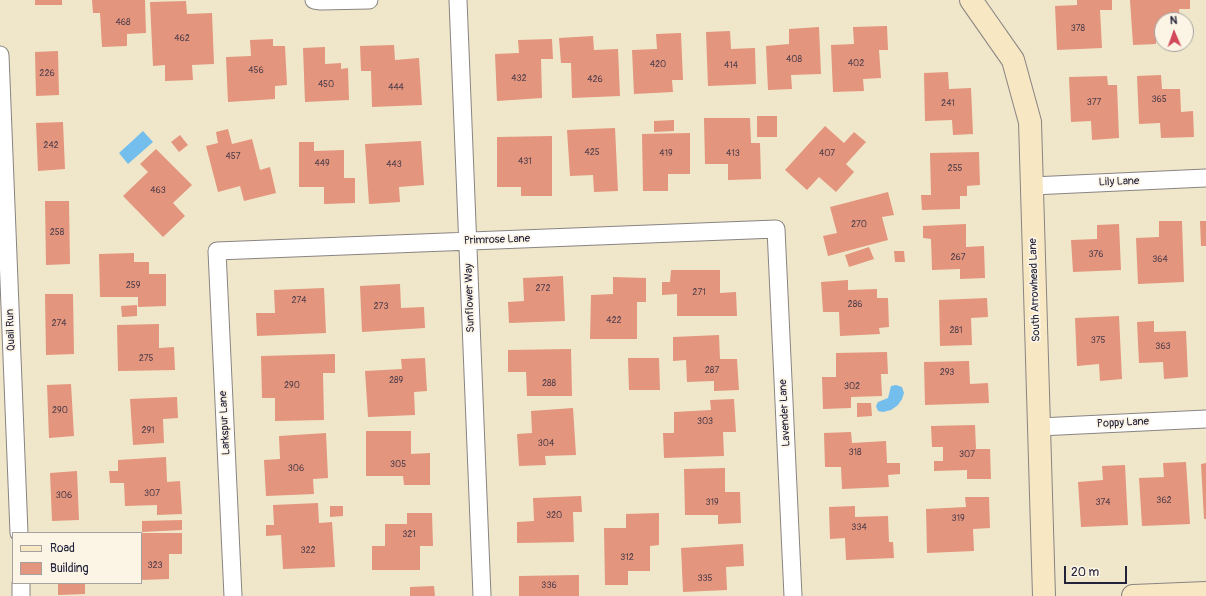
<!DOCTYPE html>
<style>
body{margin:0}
#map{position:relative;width:1206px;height:596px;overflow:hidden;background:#f0e7ca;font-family:Pangolin,sans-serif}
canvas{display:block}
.legend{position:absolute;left:12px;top:532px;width:130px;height:52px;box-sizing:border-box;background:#fcf5e5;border:1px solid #a5a1a1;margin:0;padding:5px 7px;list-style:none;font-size:12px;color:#22223b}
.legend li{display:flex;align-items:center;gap:8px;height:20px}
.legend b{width:20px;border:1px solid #a5a1a1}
.north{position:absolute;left:1154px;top:12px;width:40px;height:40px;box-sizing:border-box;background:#fcf5e5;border:1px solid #a5a1a1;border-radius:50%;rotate:358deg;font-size:11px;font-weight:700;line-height:16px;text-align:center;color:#22223b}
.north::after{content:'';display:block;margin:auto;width:14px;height:18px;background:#d1495b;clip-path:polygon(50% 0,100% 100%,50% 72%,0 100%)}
.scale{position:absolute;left:1064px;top:566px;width:63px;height:18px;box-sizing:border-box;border:2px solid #22223b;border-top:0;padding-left:5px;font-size:12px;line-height:14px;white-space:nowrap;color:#22223b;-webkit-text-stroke:3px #fcf5e5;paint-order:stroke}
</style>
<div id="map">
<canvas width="1206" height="596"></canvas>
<ul class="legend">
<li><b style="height:5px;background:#f7e8c3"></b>Road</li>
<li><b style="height:11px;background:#e3957d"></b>Building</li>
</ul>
<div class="north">N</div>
<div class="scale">20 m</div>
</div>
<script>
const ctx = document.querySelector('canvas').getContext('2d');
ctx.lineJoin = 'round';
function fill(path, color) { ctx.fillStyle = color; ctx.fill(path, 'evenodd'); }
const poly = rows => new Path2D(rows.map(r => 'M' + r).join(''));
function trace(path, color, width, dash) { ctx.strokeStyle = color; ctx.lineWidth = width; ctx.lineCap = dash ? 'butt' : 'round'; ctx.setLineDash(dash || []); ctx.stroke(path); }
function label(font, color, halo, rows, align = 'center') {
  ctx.font = font + ' Pangolin,sans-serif'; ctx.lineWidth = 3.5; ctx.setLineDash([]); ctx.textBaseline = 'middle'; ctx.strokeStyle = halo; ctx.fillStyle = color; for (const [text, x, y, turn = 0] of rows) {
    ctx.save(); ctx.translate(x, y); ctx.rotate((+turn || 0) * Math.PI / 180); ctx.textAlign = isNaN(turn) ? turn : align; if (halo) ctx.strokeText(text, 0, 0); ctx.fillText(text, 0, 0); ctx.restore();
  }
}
fill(poly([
 [143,131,153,142,128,164,119,153],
 [896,385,902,387,904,393,902,399,898,405,891,410,883,412,878,411,876,406,878,402,888,398,891,386]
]), '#73beec');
fill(poly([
 [35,0,62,0,62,5,35,5],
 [92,0,145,0,146,33,127,34,127,46,102,47,100,13,93,13],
 [1077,0,1112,0,1112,10,1100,10,1102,48,1057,50,1055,6,1077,5],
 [1130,0,1190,0,1190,9,1179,9,1180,20,1162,20,1162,37,1156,38,1156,44,1133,45],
 [186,1,187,14,212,13,214,64,192,65,193,80,165,81,165,65,153,66,150,2],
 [887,26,888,50,879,50,881,78,863,79,864,91,833,92,831,45,854,44,853,27],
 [819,27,821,74,791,75,792,89,768,90,766,46,789,44,789,29],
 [730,31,731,49,755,48,756,84,708,86,706,32],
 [681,33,683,80,672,80,673,92,634,94,632,50,657,49,656,34],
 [593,36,594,50,618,49,620,96,572,98,571,63,561,63,559,38],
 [273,39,273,46,285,46,287,85,275,86,275,99,228,102,226,57,251,56,250,40],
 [552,39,553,59,541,59,542,98,497,101,495,54,519,53,518,40],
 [394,45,395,60,419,58,422,105,372,107,371,71,361,71,360,46],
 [325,47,325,64,341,63,341,69,348,68,349,100,305,102,303,48],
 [58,51,59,95,36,96,35,52],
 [948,72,949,89,971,88,973,134,953,135,952,120,925,121,924,73],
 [1161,75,1162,89,1180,89,1181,112,1193,111,1194,137,1161,138,1160,123,1139,124,1137,76],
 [1107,76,1108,85,1117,85,1119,138,1092,140,1091,121,1071,122,1069,77],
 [757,116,777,116,777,137,757,137],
 [704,118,750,118,751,143,760,143,761,179,728,180,728,164,705,164],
 [674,120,674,131,654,132,654,121],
 [63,122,65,169,38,171,36,123],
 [825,126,844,143,854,132,866,142,846,164,854,172,836,192,819,177,807,190,785,170],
 [615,128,618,191,594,192,593,175,570,176,567,130],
 [228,129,232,144,252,139,260,170,270,167,276,193,244,201,240,186,218,192,206,146,218,143,216,132],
 [690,133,690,174,668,174,668,191,643,191,642,134],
 [180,135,188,145,179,152,171,142],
 [552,136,552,196,521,196,521,187,497,187,497,137],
 [421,141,424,185,399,187,400,202,369,204,365,144],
 [299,142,314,142,314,151,344,150,344,178,355,178,355,203,324,204,324,187,299,187],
 [156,149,192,185,173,203,185,216,163,237,123,196,148,172,140,164],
 [979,152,980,185,967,186,967,196,960,196,960,209,922,210,921,195,931,195,930,153],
 [888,192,894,215,882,217,888,240,828,256,823,236,837,233,830,207],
 [45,201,69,201,70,264,46,265],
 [1159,221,1182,221,1184,282,1138,284,1136,238,1159,237],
 [1200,221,1206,221,1206,246,1201,246],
 [966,224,966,247,984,246,985,278,960,279,960,269,932,270,931,239,923,238,923,226],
 [1119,224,1121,270,1073,272,1071,240,1097,239,1097,225],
 [869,247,874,259,849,267,845,255],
 [894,251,904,251,905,262,895,262],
 [134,253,134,262,149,262,149,274,166,274,166,306,138,307,138,297,100,297,99,254],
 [671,270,720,270,720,293,736,292,737,316,677,316,677,294,662,295,662,282,670,282],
 [563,276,565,321,509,323,508,302,524,301,523,278],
 [613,277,646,278,646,302,637,302,637,339,590,339,591,295,613,294],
 [848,280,848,290,877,289,877,298,888,298,889,327,879,328,880,334,840,336,839,312,823,312,821,282],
 [400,284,401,308,424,307,425,328,362,332,360,286],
 [324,288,326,333,257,336,256,313,275,313,274,290],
 [45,294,73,294,74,354,46,355],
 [987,298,988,317,971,318,972,345,940,346,939,300],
 [137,305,137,316,122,317,121,306],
 [1119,316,1122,379,1100,381,1099,364,1077,366,1075,318],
 [1154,321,1154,332,1186,331,1188,377,1164,379,1163,362,1139,363,1137,322],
 [159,324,159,348,174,347,175,370,118,371,117,325],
 [719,335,720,359,737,359,739,390,714,391,714,381,687,382,686,360,673,361,673,337],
 [571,349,572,396,527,396,526,372,508,372,508,350],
 [887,352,888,374,881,374,882,396,851,397,851,408,823,409,822,377,836,377,836,353],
 [335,354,335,373,323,373,324,420,275,421,275,398,262,398,261,356],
 [425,358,427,391,414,392,415,415,368,417,365,371,402,369,401,359],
 [628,358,659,358,660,390,629,390],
 [969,361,970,384,988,383,989,403,925,405,924,362],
 [71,384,74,436,49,438,47,385],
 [177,397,178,418,163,419,164,443,133,445,130,399],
 [734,399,736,432,723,432,724,456,664,458,663,433,674,433,674,412,711,410,710,400],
 [857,403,871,403,872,416,857,417],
 [573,408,576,455,545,456,546,465,519,466,517,434,532,433,531,411],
 [975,425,976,449,990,449,991,479,967,479,967,470,934,471,934,461,943,461,943,447,932,447,931,426],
 [366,431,411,431,411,454,430,453,430,485,404,485,403,476,366,476],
 [851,432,852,443,886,441,887,463,900,463,900,474,888,475,889,487,842,489,841,467,825,467,824,433],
 [326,433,328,478,313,479,314,494,266,496,264,460,280,459,279,436],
 [166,457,167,482,180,481,182,514,157,515,157,505,125,506,124,483,110,483,109,471,118,471,118,460],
 [1186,462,1190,524,1142,526,1139,478,1164,477,1163,463],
 [1206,463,1206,519,1204,519,1201,464],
 [1125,465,1128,525,1081,527,1078,482,1103,480,1102,466],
 [725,468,725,492,740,492,741,523,718,524,718,515,685,515,684,469],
 [77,471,79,520,52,521,50,473],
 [581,496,582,512,573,512,574,542,517,543,517,522,534,521,533,498],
 [965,497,989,497,990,528,973,529,974,551,927,553,926,509,966,507],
 [318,503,319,523,332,522,335,567,283,569,281,535,266,536,266,525,274,525,273,505],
 [330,506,343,506,343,516,330,517],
 [855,506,855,517,888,516,889,542,893,542,894,558,846,560,845,538,830,539,829,507],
 [407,513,432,513,433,546,420,546,420,570,372,570,372,546,385,546,385,524,407,524],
 [659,513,659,545,650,546,650,571,628,571,628,585,605,585,604,528,626,528,626,514],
 [182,520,182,530,142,532,142,521],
 [141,533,182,533,182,554,169,554,169,579,141,580],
 [743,544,744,566,726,567,727,590,683,592,681,548],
 [579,575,579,596,519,596,519,576],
 [58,583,85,583,85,594,58,595],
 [434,586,435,596,410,596,410,587]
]), '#e3957d');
const street = poly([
 [314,0,321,1,369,0],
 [458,0,482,596],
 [0,55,19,533],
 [1032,186,1206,178],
 [1039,427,1206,419],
 [21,583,21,596],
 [233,596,217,251,776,229,793,596]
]);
const secondary = poly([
 [971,0,1013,60,1030,122,1044,596],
 [1133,596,1206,593]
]);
trace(street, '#898482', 19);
trace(secondary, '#898482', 24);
trace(street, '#fff', 17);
trace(secondary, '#f7e8c3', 22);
label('9px', '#523f4c', null, [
 ["468",123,23],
 ["378",1078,29],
 ["462",182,39],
 ["408",794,60],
 ["402",856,64],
 ["420",658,65],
 ["414",731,66],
 ["456",256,71],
 ["226",47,74],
 ["432",519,79],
 ["426",595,80],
 ["450",326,85],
 ["444",396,88],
 ["365",1159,100],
 ["377",1094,103],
 ["241",948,104],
 ["242",51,146],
 ["425",592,153],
 ["419",666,154],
 ["413",733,154],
 ["407",827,154],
 ["457",233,157],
 ["431",525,162],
 ["449",322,164],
 ["443",394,165],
 ["255",955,169],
 ["463",158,191],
 ["270",859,225],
 ["258",57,233],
 ["376",1096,255],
 ["267",958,258],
 ["364",1160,260],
 ["259",133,286],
 ["272",543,289],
 ["271",699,293],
 ["274",299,301],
 ["286",855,305],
 ["273",381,307],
 ["422",614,321],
 ["274",59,324],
 ["281",956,331],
 ["375",1098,341],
 ["363",1163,347],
 ["275",146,359],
 ["287",712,371],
 ["293",947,373],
 ["289",396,381],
 ["288",549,384],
 ["290",292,386],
 ["302",852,387],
 ["290",60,411],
 ["303",705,422],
 ["291",148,431],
 ["304",546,444],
 ["318",855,453],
 ["307",967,455],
 ["305",398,465],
 ["306",296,469],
 ["307",152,494],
 ["306",64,496],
 ["362",1164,501],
 ["319",712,503],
 ["374",1103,503],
 ["320",554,516],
 ["319",958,519],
 ["334",859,528],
 ["321",409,535],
 ["322",308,551],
 ["312",627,558],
 ["323",155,566],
 ["335",705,579],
 ["336",549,586]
]);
label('11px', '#22223b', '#fcf5e5', [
 ["Lily Lane",1119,182,-2],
 ["Primrose Lane",497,240,-2],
 ["South Arrowhead Lane",1035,290,-92],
 ["Sunflower Way",470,298,-92],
 ["Quail Run",11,330,-92],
 ["Lavender Lane",785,413,-93],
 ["Larkspur Lane",225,423,-93],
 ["Poppy Lane",1123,423,-3]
]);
</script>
